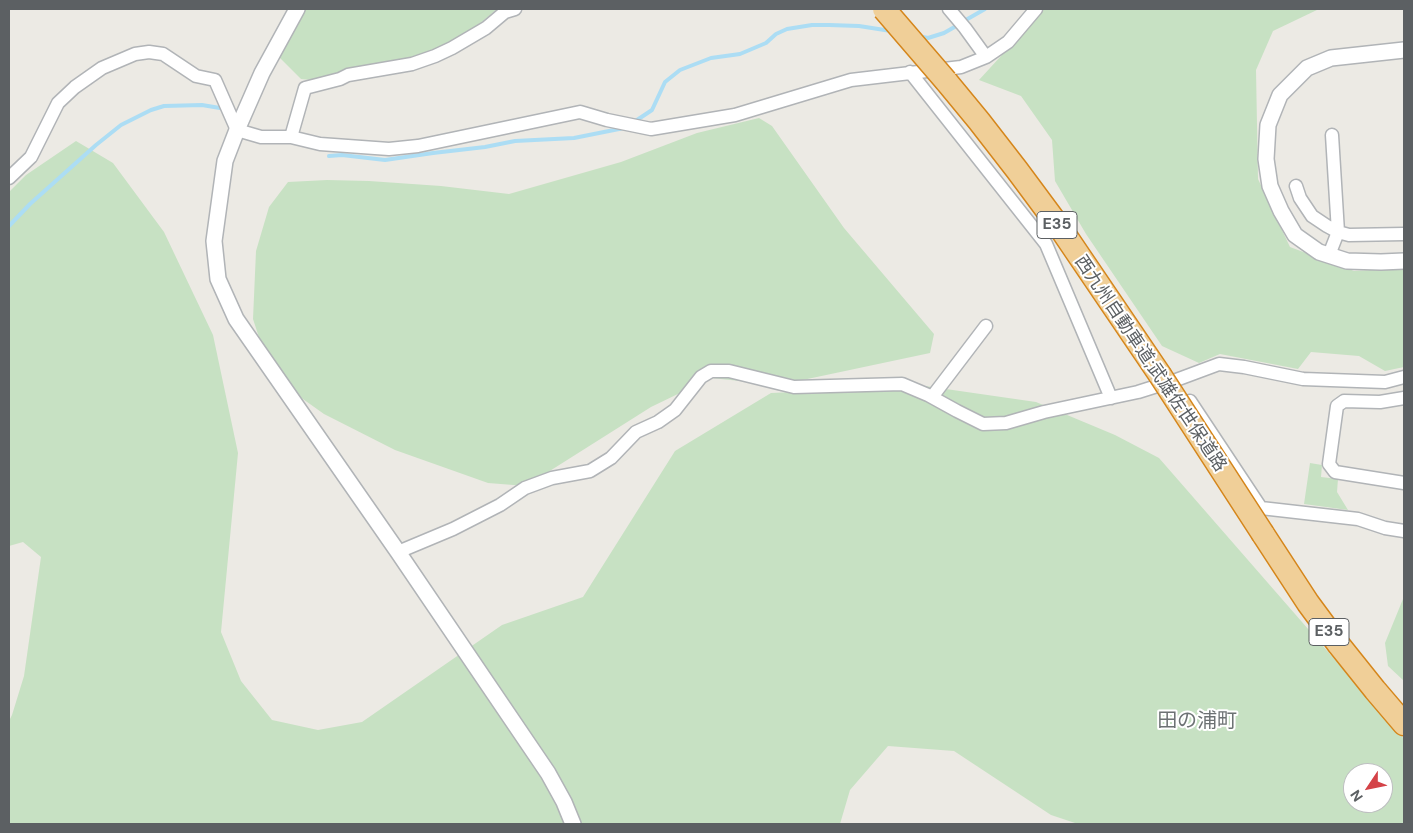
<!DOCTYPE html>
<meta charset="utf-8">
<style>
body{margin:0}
#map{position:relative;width:1413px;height:833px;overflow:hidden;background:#eceae4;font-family:"DM Sans",sans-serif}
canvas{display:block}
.frame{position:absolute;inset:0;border:10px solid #5c6063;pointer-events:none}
.north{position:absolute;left:1343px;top:763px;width:50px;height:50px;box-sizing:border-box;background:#fff;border:1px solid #bebfc1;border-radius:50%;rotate:236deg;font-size:14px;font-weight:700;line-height:20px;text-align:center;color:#5c6063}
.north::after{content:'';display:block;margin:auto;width:18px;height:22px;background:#d44348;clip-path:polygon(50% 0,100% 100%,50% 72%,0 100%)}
</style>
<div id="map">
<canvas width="1413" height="833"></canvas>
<div class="frame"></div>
<div class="north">N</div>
</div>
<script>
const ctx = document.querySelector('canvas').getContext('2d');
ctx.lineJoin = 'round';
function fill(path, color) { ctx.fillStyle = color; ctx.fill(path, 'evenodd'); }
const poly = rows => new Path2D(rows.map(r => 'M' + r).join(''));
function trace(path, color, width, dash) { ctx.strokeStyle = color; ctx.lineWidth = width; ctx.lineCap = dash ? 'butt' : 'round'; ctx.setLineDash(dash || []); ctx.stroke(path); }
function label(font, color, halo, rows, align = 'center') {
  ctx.font = font + ' "DM Sans","Noto Sans JP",sans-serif'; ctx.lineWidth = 4; ctx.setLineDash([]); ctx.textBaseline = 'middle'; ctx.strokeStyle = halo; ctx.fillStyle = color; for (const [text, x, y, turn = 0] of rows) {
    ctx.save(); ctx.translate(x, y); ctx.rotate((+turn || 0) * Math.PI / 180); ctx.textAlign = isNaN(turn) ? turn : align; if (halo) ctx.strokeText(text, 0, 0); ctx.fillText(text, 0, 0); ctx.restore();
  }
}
fill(poly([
 [299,9,497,9,471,31,424,57,322,81,301,79,279,57],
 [1044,9,1325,9,1319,9,1273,31,1256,70,1258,179,1290,247,1354,271,1404,268,1404,367,1385,371,1359,356,1311,352,1298,369,1220,354,1199,363,1162,346,1086,234,1055,181,1052,140,1021,96,979,80],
 [759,118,772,126,844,228,934,334,930,353,779,385,711,378,651,407,526,486,488,483,395,450,324,414,293,392,269,368,253,319,256,251,269,207,288,182,327,180,369,181,441,186,509,194,621,162,697,133],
 [76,141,113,163,164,232,213,335,238,453,221,632,241,681,272,720,318,730,362,722,502,625,583,597,675,451,771,393,925,386,1036,402,1115,435,1159,458,1404,739,1404,824,1078,824,1051,815,954,751,888,746,850,790,840,824,9,824,9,721,12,715,24,676,41,557,23,542,9,546,9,192,26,175],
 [1353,773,1383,773,1383,803,1353,803],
 [1310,463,1322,465,1321,477,1338,479,1337,492,1348,510,1304,504],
 [1404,593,1404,681,1388,666,1385,643,1403,599]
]), '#c7e1c3');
trace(poly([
 [964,21,985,9],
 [918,36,928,38,944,33,958,25],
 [634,122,652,110,665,82,680,70,711,58,740,54,766,43,776,34,787,29,812,25,829,25,859,26,891,31],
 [329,156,342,155,385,160,433,153,485,147,515,141,574,138,624,128],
 [9,226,30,204,96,145,121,125,151,110,164,106,202,105,220,108,225,110]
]), '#acddf4', 4);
const minor = poly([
 [949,9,965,28,986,57],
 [910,72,1046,244,1111,398],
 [291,137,305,88,340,79,348,75,412,64,435,56,452,48,486,28,505,12,515,9],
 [9,178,31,157,58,103,75,87,102,68,135,54,149,52,163,54,196,76,215,80,237,130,261,137,291,137,320,144,389,149,418,146,580,112,607,120,651,129,735,115,851,80,961,67,986,57,1008,42,1036,9],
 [1296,186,1300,198,1312,216,1327,226,1338,232,1349,235,1404,234],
 [1329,255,1338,232,1332,135],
 [932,397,986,326],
 [1404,398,1380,402,1344,401,1337,406,1329,464,1335,472,1404,483],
 [1190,401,1261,508,1358,519,1385,528,1404,531],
 [398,552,453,529,500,505,525,488,552,478,590,471,611,458,636,432,658,422,675,410,701,377,711,371,729,371,794,387,902,384,928,395,957,411,983,424,1006,423,1044,412,1138,392,1176,380,1219,364,1244,367,1303,379,1385,382,1404,377]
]);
const tertiary = poly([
 [297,9,262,73,237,130,225,161,214,241,218,279,236,319,398,552,548,773,564,802,573,824],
 [1404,50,1331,58,1307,68,1280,95,1268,125,1266,159,1270,186,1281,211,1295,235,1319,252,1347,261,1381,262,1404,261]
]);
const motorway = poly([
 [946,81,979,121,1017,170,1063,232,1160,375],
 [1263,534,1308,603,1339,645,1375,690,1404,724]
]);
trace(minor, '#b1b4b7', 15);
trace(tertiary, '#b1b4b7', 18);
trace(motorway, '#d5861b', 25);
trace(minor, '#fff', 12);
trace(tertiary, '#fff', 15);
trace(motorway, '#f0cf98', 22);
const motorwayBridge = poly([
 [884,9,946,81],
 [1160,375,1263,534]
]);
trace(motorwayBridge, '#d5861b', 25, []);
trace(motorwayBridge, '#f0cf98', 22);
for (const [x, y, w] of [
 [1057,225,40],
 [1329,632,40]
]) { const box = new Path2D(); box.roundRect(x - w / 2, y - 13.5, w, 27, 4); ctx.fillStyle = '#fff'; ctx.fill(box); trace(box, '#5c6063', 1); }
label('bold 16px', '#5c6063', null, [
 ["E35",1057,225],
 ["E35",1329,632]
]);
label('18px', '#5c6063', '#fff', [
 ["西九州自動車道;武雄佐世保道路",1150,364,56]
]);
label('20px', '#6d7274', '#fff', [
 ["田の浦町",1197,722]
]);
</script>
